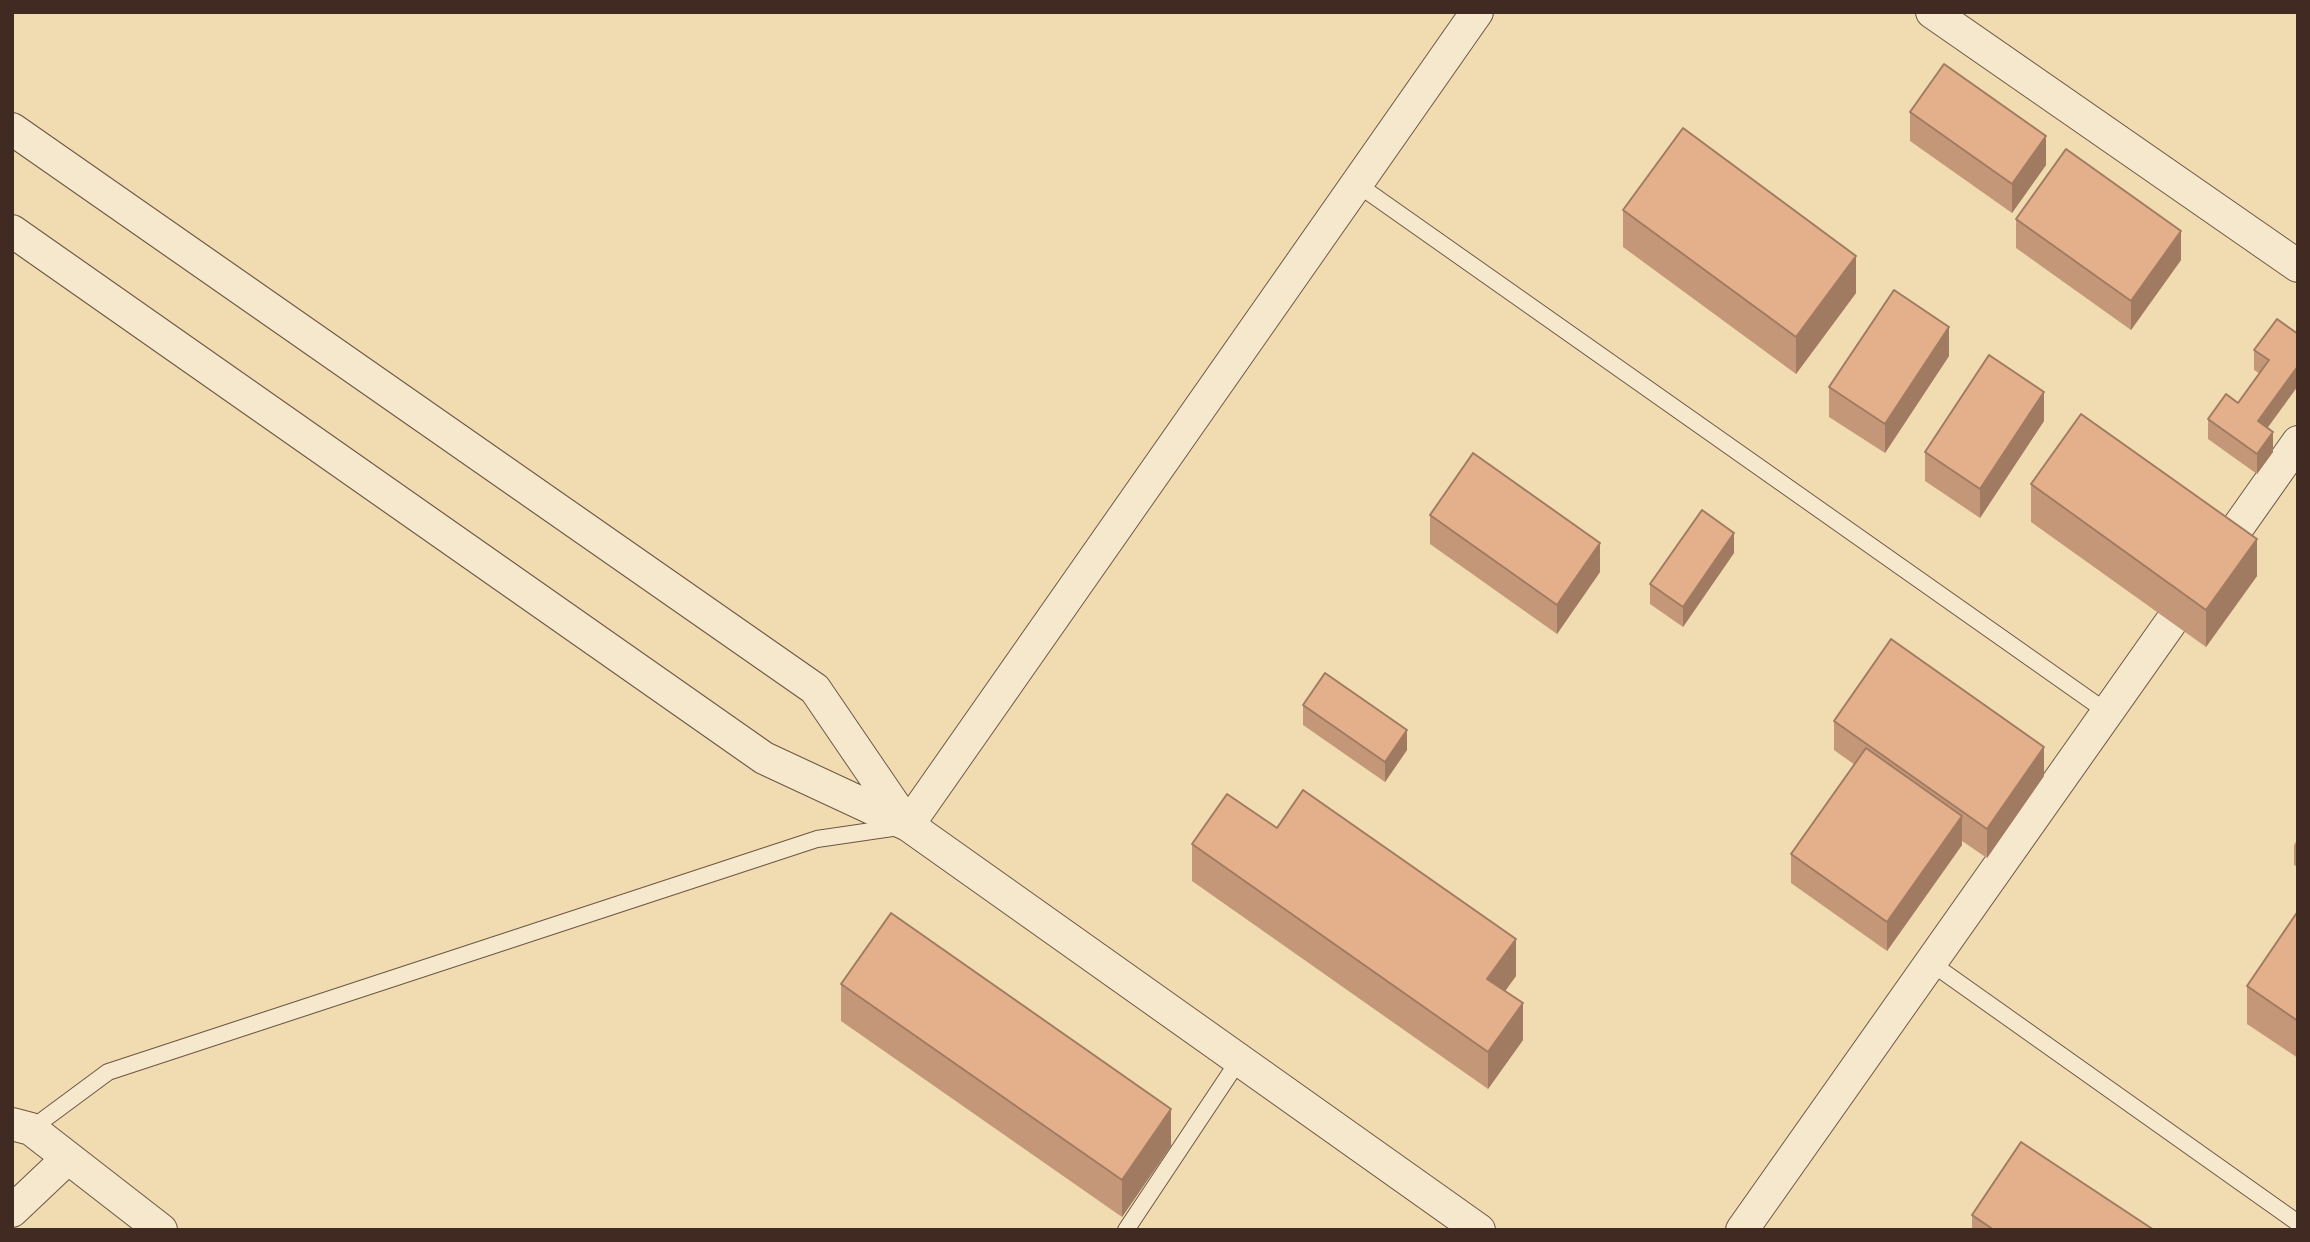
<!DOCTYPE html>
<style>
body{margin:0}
#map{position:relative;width:2310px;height:1242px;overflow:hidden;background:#f0dcb0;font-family:"EB Garamond",serif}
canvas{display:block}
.frame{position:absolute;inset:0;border:14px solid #402a21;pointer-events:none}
</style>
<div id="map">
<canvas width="2310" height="1242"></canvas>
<div class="frame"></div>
</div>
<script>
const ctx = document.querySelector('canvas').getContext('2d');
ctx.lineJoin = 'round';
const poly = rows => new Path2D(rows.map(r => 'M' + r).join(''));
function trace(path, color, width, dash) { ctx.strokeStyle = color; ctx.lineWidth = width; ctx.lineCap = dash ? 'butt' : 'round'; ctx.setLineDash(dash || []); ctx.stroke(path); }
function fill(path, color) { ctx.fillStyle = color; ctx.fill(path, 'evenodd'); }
const service = poly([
 [1357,184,2107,712],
 [1931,963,2298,1223],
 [31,1129,108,1072,817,839,899,827],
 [1126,1230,1239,1060]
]);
const minor = poly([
 [1932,12,2298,266],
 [12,129,815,689,907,824],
 [12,231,764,758,908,825,1479,1230],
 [908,825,1477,12],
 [12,1124,31,1129,161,1230],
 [12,1211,68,1158],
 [1742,1230,2298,442]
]);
trace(service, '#6c5645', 18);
trace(minor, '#6c5645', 34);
trace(service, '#f5e8cc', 16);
trace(minor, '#f5e8cc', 32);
fill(poly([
 [1910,112,2046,165,2012,213,1910,141],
 [1623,210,1856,293,1796,374,1623,247],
 [2016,219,2181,260,2131,330,2016,248],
 [2277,319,2267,428,2273,452,2257,474,2208,439,2208,419,2238,403,2260,374,2254,370,2254,350],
 [1949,356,1885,453,1829,417,1829,387],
 [2044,421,1980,518,1925,481,1925,452],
 [2031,484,2257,576,2206,647,2031,522],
 [1430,515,1600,572,1557,634,1430,544],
 [1734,553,1683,627,1650,604,1650,584],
 [1303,705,1407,750,1385,782,1303,725],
 [1834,721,2044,776,1987,858,1962,841,1962,845,1887,951,1791,883,1791,854,1855,765,1834,750],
 [1277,828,1516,976,1505,991,1523,1040,1488,1089,1192,881,1192,844],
 [2298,839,2298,867,2294,865,2294,845],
 [2298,911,2298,1058,2247,1024,2247,986],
 [841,984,1171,1146,1122,1217,841,1021],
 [1972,1215,2154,1230,1972,1230]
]), '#c49778');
fill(poly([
 [2046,136,2046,165,2012,213,2012,184],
 [2181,231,2181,260,2131,330,2131,301],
 [1856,256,1856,293,1796,374,1796,337],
 [1949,327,1949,356,1885,453,1885,424],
 [2298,366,2298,386,2258,441,2258,421],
 [2044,392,2044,421,1980,518,1980,489],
 [2273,432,2273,452,2257,474,2257,454],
 [1734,533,1734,553,1683,627,1683,607],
 [2257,539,2257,576,2206,647,2206,610],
 [1600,543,1600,572,1557,634,1557,605],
 [1407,730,1407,750,1385,782,1385,762],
 [2044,747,2044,776,1987,858,1987,829],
 [1962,816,1962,845,1887,951,1887,922],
 [1516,939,1516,976,1487,1016,1487,979],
 [1523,1003,1523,1040,1488,1089,1488,1052],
 [1171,1109,1171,1146,1122,1217,1122,1180]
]), '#a07b62');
const building = poly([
 [1944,64,2046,136,2012,184,1910,112,1944,64],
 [1683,128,1856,256,1796,337,1623,210,1683,128],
 [2066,149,2181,231,2131,301,2016,219,2066,149],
 [1894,290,1949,327,1885,424,1829,387,1894,290],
 [2277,319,2298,334,2298,366,2258,421,2273,432,2257,454,2208,419,2226,394,2238,403,2269,360,2254,350,2277,319],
 [1989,355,2044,392,1980,489,1925,452,1989,355],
 [2081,414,2257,539,2206,610,2031,484,2081,414],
 [1473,453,1600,543,1557,605,1430,515,1473,453],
 [1702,510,1734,533,1683,607,1650,584,1702,510],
 [1891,639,2044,747,1987,829,1834,721,1891,639],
 [1325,673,1407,730,1385,762,1303,705,1325,673],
 [1866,748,1962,816,1887,922,1791,854,1866,748],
 [1303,790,1516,939,1487,979,1523,1003,1488,1052,1192,844,1227,794,1277,828,1303,790],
 [2298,911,2298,1021,2247,986,2298,911],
 [891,913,1171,1109,1122,1180,841,984,891,913],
 [2021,1142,2154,1230,1994,1230,1972,1215,2021,1142]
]);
fill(building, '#e4b08c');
trace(building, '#a07b62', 2);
</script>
